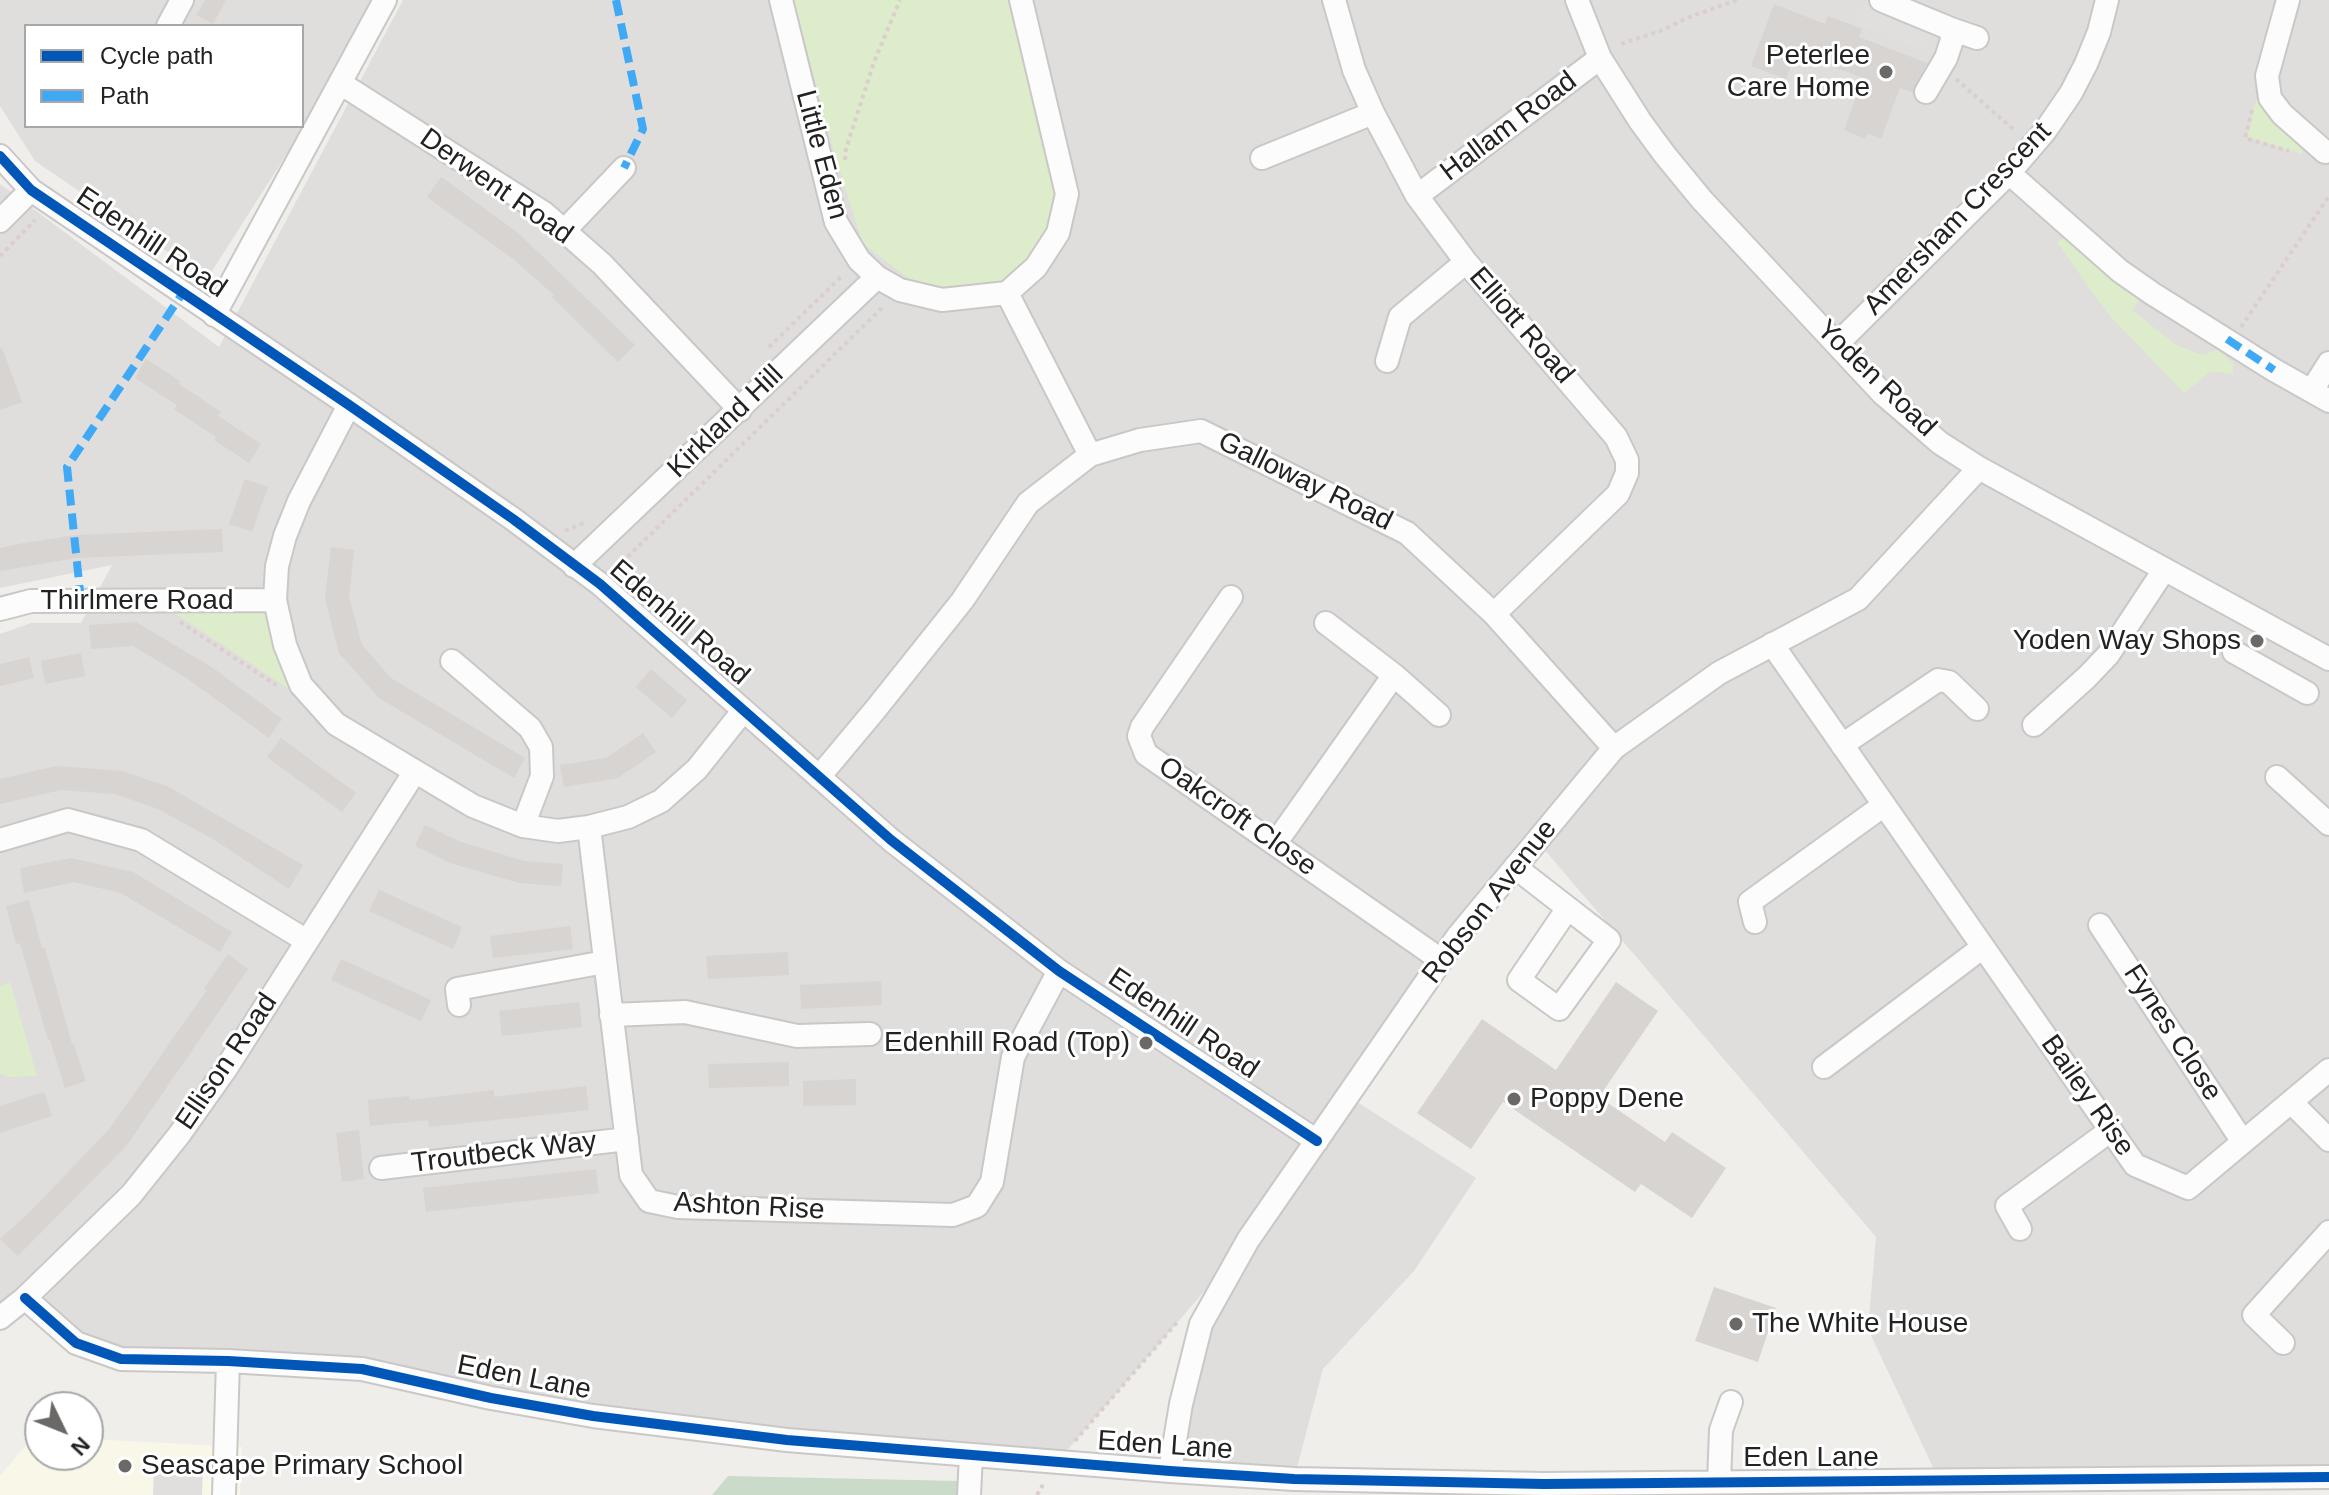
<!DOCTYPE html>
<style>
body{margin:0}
#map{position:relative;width:2329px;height:1495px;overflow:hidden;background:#f0eeeb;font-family:Arial,sans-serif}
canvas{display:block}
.legend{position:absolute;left:24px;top:24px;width:280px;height:104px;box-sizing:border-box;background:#fff;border:2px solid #a7a7a7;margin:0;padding:10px 14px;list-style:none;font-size:24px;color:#222}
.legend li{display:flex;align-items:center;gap:16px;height:40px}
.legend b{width:40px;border:2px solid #a7a7a7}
.north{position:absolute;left:24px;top:1391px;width:80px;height:80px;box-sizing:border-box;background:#fff;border:2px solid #a7a7a7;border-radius:50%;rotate:133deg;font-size:22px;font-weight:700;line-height:32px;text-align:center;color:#222}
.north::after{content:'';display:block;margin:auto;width:28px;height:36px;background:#6a6968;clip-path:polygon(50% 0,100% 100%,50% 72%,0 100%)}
</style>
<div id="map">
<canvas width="2329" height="1495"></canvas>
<ul class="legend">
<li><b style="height:10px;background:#0057b8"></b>Cycle path</li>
<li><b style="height:10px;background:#3fa9f5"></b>Path</li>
</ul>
<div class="north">N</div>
</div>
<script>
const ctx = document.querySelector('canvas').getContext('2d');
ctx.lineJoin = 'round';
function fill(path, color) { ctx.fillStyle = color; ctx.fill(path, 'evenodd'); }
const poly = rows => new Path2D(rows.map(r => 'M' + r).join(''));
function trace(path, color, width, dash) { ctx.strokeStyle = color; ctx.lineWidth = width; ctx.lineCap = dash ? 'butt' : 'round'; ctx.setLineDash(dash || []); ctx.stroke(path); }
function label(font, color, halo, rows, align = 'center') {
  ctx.font = font + ' Arial,sans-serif'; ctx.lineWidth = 6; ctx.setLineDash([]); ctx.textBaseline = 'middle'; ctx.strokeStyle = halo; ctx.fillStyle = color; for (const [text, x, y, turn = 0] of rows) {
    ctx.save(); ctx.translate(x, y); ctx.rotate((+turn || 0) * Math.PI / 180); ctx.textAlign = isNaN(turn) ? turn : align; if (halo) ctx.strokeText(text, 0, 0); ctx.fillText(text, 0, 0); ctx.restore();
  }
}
fill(poly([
 [0,0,385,0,207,279,35,161,0,106],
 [26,26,302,26,302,126,26,126],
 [403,0,2329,0,2329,1477,1939,1480,1868,1329,1876,1237,1537,841,1348,1096,1476,1178,1414,1271,1323,1369,1294,1479,1178,1472,1181,1404,1245,1244,1057,1462,787,1440,362,1369,121,1359,25,1299,0,1318,0,634,31,623,81,623,112,565,0,588,0,184,219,347]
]), '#dfdedc');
fill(poly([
 [34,1436,40,1437,40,1455,88,1455,88,1439,242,1447,240,1495,0,1495,0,1476]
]), '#f8f7e8');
fill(poly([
 [794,0,1015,0,1059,199,1048,233,1031,261,988,290,922,288,863,244,834,153],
 [2257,97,2278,125,2303,142,2302,154,2247,137],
 [2066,237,2142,296,2132,310,2176,345,2202,355,2218,350,2233,363,2233,374,2211,371,2184,393,2111,317,2092,292,2057,242],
 [262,606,270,617,298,695,173,612],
 [10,982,37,1076,11,1077,0,1074,0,986]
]), '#ddeccb');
fill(poly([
 [728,1476,959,1481,957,1495,712,1495]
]), '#cadbca');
fill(poly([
 [1861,2,1934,29,1926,51,1853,23],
 [154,1464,203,1465,202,1495,153,1495]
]), '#e0dfde');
fill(poly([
 [205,0,226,0,213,24,196,15],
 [1774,4,1825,24,1828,16,1862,29,1859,37,1927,63,1912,92,1900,88,1881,139,1867,133,1865,139,1844,130,1863,78,1796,53,1786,79,1751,66],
 [441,177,517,232,635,345,618,362,552,297,554,295,512,258,427,197],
 [0,348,2,348,22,402,0,410],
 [146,359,180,381,179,384,221,412,218,416,261,444,249,463,214,440,216,437,174,409,177,405,135,378],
 [245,479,268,487,252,532,229,524],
 [222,529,223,552,76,558,0,571,0,548,18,544,75,535],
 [331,547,354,550,349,597,362,645,391,678,525,758,514,778,379,698,339,653,325,598],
 [136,622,213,668,282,719,269,738,188,679,133,646,91,649,89,625],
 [81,653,85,676,45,684,41,661],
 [29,657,34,678,0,686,0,664],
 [651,669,687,700,672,718,636,687],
 [643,733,656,752,618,778,564,787,560,765,606,758],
 [281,738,356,793,342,812,267,757],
 [56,766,122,771,169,787,303,865,289,889,213,839,158,809,115,794,61,790,0,804,0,779],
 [425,825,461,842,524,861,563,864,561,886,519,883,450,863,415,846],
 [71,858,133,872,232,932,220,952,121,893,74,882,24,893,20,868],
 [379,890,462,927,453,949,369,911],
 [29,900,42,948,45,948,72,1044,74,1044,86,1081,65,1088,50,1040,48,1040,20,943,16,944,6,906],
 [570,926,573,949,493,958,490,936],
 [788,952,789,975,708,979,706,956],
 [228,954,248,969,127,1145,18,1256,0,1239,30,1212,110,1128,207,990,204,988],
 [341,959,431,1000,421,1021,331,980],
 [881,981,882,1005,801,1009,800,985],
 [1616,982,1658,1011,1599,1097,1665,1142,1672,1132,1726,1168,1692,1218,1641,1184,1635,1192,1503,1102,1471,1149,1417,1113,1482,1019,1556,1070],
 [579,1002,582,1027,502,1036,499,1011],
 [789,1062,789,1086,709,1088,708,1064],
 [856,1079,856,1105,803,1106,803,1081],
 [586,1086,589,1110,429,1127,428,1120,370,1126,368,1100,409,1096,410,1100,494,1090,494,1097],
 [44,1092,52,1116,0,1133,0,1106],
 [359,1130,364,1179,342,1182,336,1133],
 [596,1169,599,1193,426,1212,423,1188],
 [1714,1287,1776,1308,1758,1362,1695,1341]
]), '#d7d4d2');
const minor = poly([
 [781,0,836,222,859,260,877,277,900,290,942,300,1007,293,1036,267,1058,233,1067,194,1021,0],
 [1334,0,1354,70,1373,113,1417,196,1466,262,1616,437,1627,460,1627,473,1618,494,1494,614],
 [1577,0,1600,58,1640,121,1665,155,1702,200,1883,394,1910,417,1940,443,1979,468,2329,659],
 [1881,0,1951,29,1952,40,1946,58,1926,92],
 [2288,0,2267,76,2270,98,2282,114,2325,152],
 [168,26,182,0],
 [1951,29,1977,38],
 [340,83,544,213,602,264,740,410],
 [0,156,31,190,349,405,513,519,600,584,891,840,1059,971,1317,1141],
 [1262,158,1373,113],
 [2009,173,2120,271,2153,294,2274,370,2329,401],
 [1417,196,1600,58],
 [0,221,31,190],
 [564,231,624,168],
 [1007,293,1090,455],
 [214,315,385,0],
 [1837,344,2009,173,2045,131,2071,93,2086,64,2099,32,2107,0],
 [1387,361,1400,317,1466,262],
 [2312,390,2329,363],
 [349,405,299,501,285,536,277,566,275,600,285,645,301,685,336,724,473,806,523,826,558,831,589,827,628,817,661,801,697,769,743,711],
 [574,566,877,277],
 [1231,597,1142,727,1139,736,1146,754,1441,960],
 [0,609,31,601,275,600],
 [1326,623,1394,675,1439,715],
 [1772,644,2135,1165,2188,1188,2329,1070],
 [2234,652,2307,693],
 [452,661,530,728,541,747,542,776,523,826],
 [2034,725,2087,677,2108,655,2164,570],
 [1842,745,1938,680,1949,682,1977,709],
 [819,777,875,710,962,601,1028,503,1090,455,1140,440,1201,431,1407,533,1494,614,1614,748],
 [2277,777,2329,824],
 [589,827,631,1175,649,1201,678,1207,953,1215,977,1206,992,1182,1013,1057,1059,971],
 [0,840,68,820,141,840,307,941],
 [1275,844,1394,675],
 [1515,867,1609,940,1559,1009,1519,980,1568,908],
 [1755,922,1750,902,1884,805],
 [2100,925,2243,1142],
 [459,1005,457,989,605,962],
 [611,1015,685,1012,797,1036,870,1034],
 [1824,1067,1983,947],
 [2291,1102,2329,1140],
 [381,1168,627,1139],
 [2020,1229,2007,1206,2111,1130],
 [25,1298,76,1343,121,1359,228,1361,362,1369,491,1398,593,1416,787,1440,1170,1471,1294,1479,1544,1484,2329,1477],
 [0,1318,25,1298,131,1195,179,1135,225,1070,414,773],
 [2283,1343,2254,1315,2329,1232],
 [1170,1471,1181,1404,1201,1324,1248,1240,1458,936,1614,748,1719,673,1858,599,1979,468],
 [1719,1482,1721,1430,1731,1402],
 [224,1495,228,1361],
 [969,1495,971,1455]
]);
trace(minor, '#c9c8c7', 26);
trace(poly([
 [1621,44,1663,30,1687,18,1737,0],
 [1956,79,2015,131],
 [2252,110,2245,138,2289,151],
 [845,160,846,149,874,62,900,0],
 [0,256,35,220],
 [2241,327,2329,196],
 [769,347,843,275],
 [565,531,586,522],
 [616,568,884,306],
 [180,622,276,685],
 [1075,1441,1179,1320],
 [1037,1495,1044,1483]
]), '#dccecd', 4, [4, 4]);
trace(minor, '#fdfcfc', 22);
trace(poly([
 [616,0,643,129,624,168],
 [2227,339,2274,370],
 [81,601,67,467,182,294]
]), '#3fa9f5', 8, [16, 8]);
trace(poly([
 [0,156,31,190,349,405,513,519,600,584,891,840,1059,971,1317,1141],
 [25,1298,76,1343,121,1359,228,1361,362,1369,491,1398,593,1416,787,1440,1170,1471,1294,1479,1544,1484,2329,1477]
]), '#0057b8', 10);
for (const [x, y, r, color] of [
 [1886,72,8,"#6a6968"],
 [2257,641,8,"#6a6968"],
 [1146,1043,8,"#6a6968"],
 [1514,1099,8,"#6a6968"],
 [1736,1324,8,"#6a6968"],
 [125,1466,8,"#6a6968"]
]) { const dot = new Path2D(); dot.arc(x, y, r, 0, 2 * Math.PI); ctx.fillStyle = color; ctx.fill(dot); trace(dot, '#fff', 3); }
label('28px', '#222', '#fff', [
 ["Peterlee",1870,56],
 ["Care Home",1870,88],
 ["Yoden Way Shops",2241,641],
 ["Edenhill Road (Top)",1130,1043],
 ["Poppy Dene",1530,1099,"left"],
 ["The White House",1752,1324,"left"],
 ["Seascape Primary School",141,1466,"left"]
], 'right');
label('28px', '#222', '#fff', [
 ["Hallam Road",1509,127,-37],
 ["Little Eden",821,155,75],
 ["Derwent Road",496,187,35],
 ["Amersham Crescent",1958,219,-46],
 ["Edenhill Road",151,243,34],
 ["Elliott Road",1521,326,49],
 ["Yoden Road",1876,379,44],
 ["Kirkland Hill",726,422,-44],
 ["Galloway Road",1305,482,26],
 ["Thirlmere Road",137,601],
 ["Edenhill Road",679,623,41],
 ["Oakcroft Close",1237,817,35],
 ["Robson Avenue",1490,902,-52],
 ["Edenhill Road",1183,1024,34],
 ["Fynes Close",2172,1033,57],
 ["Ellison Road",227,1062,-56],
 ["Bailey Rise",2087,1096,55],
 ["Troutbeck Way",504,1153,-7],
 ["Ashton Rise",749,1207,3],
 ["Eden Lane",524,1378,11],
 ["Eden Lane",1165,1446,4],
 ["Eden Lane",1811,1458]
]);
</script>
